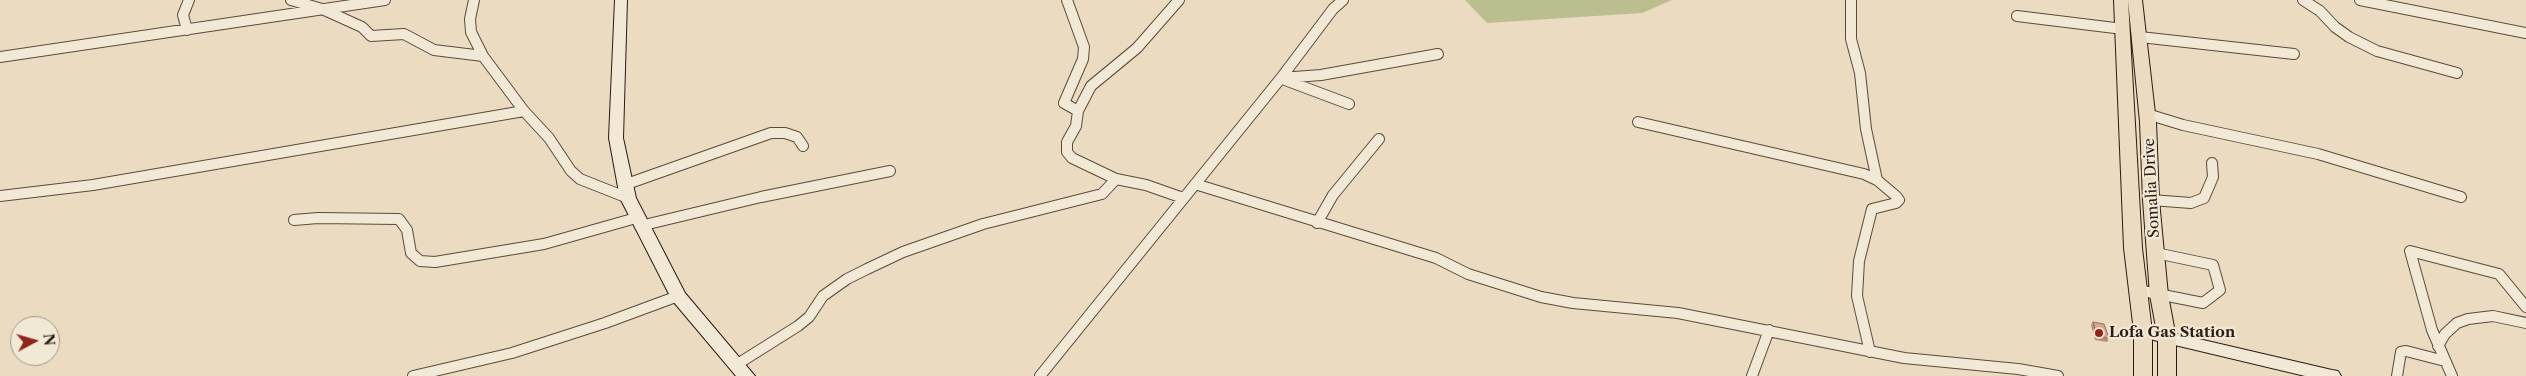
<!DOCTYPE html>
<style>
body{margin:0}
#map{position:relative;width:2526px;height:376px;overflow:hidden;background:#ebdbc0;font-family:"Libre Caslon Text",serif}
canvas{display:block}
.north{position:absolute;left:10px;top:316px;width:50px;height:50px;box-sizing:border-box;background:#f2e8d6;border:1px solid #a29688;border-radius:50%;rotate:84deg;font-size:14px;font-weight:700;line-height:20px;text-align:center;color:#291a13}
.north::after{content:'';display:block;margin:auto;width:18px;height:22px;background:#8f2418;clip-path:polygon(50% 0,100% 100%,50% 72%,0 100%)}
</style>
<div id="map">
<canvas width="2526" height="376"></canvas>
<div class="north">N</div>
</div>
<script>
const ctx = document.querySelector('canvas').getContext('2d');
ctx.lineJoin = 'round';
function fill(path, color) { ctx.fillStyle = color; ctx.fill(path, 'evenodd'); }
const poly = rows => new Path2D(rows.map(r => 'M' + r).join(''));
function trace(path, color, width, dash) { ctx.strokeStyle = color; ctx.lineWidth = width; ctx.lineCap = dash ? 'butt' : 'round'; ctx.setLineDash(dash || []); ctx.stroke(path); }
function label(font, color, halo, rows, align = 'center') {
  ctx.font = font + ' "Libre Caslon Text",serif'; ctx.lineWidth = 4.5; ctx.setLineDash([]); ctx.textBaseline = 'middle'; ctx.strokeStyle = halo; ctx.fillStyle = color; for (const [text, x, y, turn = 0] of rows) {
    ctx.save(); ctx.translate(x, y); ctx.rotate((+turn || 0) * Math.PI / 180); ctx.textAlign = isNaN(turn) ? turn : align; if (halo) ctx.strokeText(text, 0, 0); ctx.fillText(text, 0, 0); ctx.restore();
  }
}
fill(poly([
 [1465,0,1672,0,1642,13,1487,23]
]), '#bbbf90');
const street = poly([
 [291,0,322,9,362,27,371,36,404,34,434,50,483,56],
 [474,0,470,19,471,32,483,56,524,111,549,138,571,171,580,179,628,198],
 [1067,0,1084,47,1083,59,1064,103,1078,111,1076,126,1067,142,1067,152,1072,158,1116,179,1146,185,1183,198],
 [1851,0,1851,39,1860,73,1866,129,1877,180],
 [2303,0,2320,11,2335,27,2349,37,2377,51,2457,73],
 [2360,0,2526,33],
 [2017,16,2123,29],
 [187,30,183,15,189,0],
 [2140,37,2294,54],
 [0,57,385,0],
 [1281,78,1321,75,1438,54],
 [1285,80,1349,104],
 [1078,111,1091,86,1137,48,1179,0],
 [2147,114,2183,125,2318,154,2461,197],
 [1638,122,1864,174,1877,180,1896,196,1899,200,1896,203,1872,209,1859,261,1857,296,1870,352],
 [1195,184,1436,258,1468,274,1541,297,1573,303,1678,313,1904,358,2018,369,2058,376],
 [624,185,771,133,785,133,797,137,803,146],
 [0,196,93,185,524,111],
 [2151,200,2191,203,2204,198,2213,177,2212,163],
 [294,220,318,218,399,219,407,230,411,253,420,261,435,262,544,244,636,218],
 [1317,223,1333,195,1379,139],
 [640,226,761,197,890,171],
 [2138,290,2203,303,2220,290,2213,265,2156,253],
 [2438,346,2445,334,2457,323,2468,319,2493,316,2526,323],
 [736,365,798,326,809,317,823,296,847,279,867,269,903,252,983,224,1102,194,1116,179],
 [413,376,512,353,605,323,678,296],
 [1040,376,1281,78,1333,9,1343,0],
 [1752,376,1769,330],
 [2397,376,2401,352,2406,351,2445,361],
 [2452,376,2432,330,2410,251,2499,274,2526,307]
]);
const secondary = poly([
 [615,0,627,0,623,138,636,198,685,293,755,376,736,376,672,300,620,198,609,138,615,0],
 [2143,326,2332,370,2338,371,2341,376,2305,376,2137,336,2135,332,2137,328,2143,326]
]);
const primary = poly([
 [2114,0,2128,0,2142,248,2152,332,2152,376,2134,376,2134,332,2124,248,2114,0],
 [2128,0,2142,0,2156,122,2159,200,2168,295,2176,338,2176,376,2158,376,2158,338,2150,295,2143,200,2140,122,2128,0]
]);
trace(street, '#5a4a3e', 12);
trace(secondary, '#291a13', 2);
trace(primary, '#291a13', 2);
trace(street, '#f2e8d6', 10);
fill(secondary, '#f2e8d6');
fill(primary, '#ebdbc0');
fill(poly([
 [2093,322,2109,338,2107,342,2095,340,2091,325]
]), '#ba8c73');
const building = poly([
 [2093,322,2104,324,2109,338,2097,336,2093,322]
]);
fill(building, '#d8a386');
trace(building, '#97725e', 1);
for (const [x, y, r, color] of [
 [2099,333,5,"#8f2418"]
]) { const dot = new Path2D(); dot.arc(x, y, r, 0, 2 * Math.PI); ctx.fillStyle = color; ctx.fill(dot); trace(dot, '#f2e8d6', 2); }
label('15px', '#291a13', '#f2e8d6', [
 ["Somalia Drive",2152,188,-93]
]);
label('bold 15px', '#291a13', '#f2e8d6', [
 ["Lofa Gas Station",2109,333]
], 'left');
</script>
